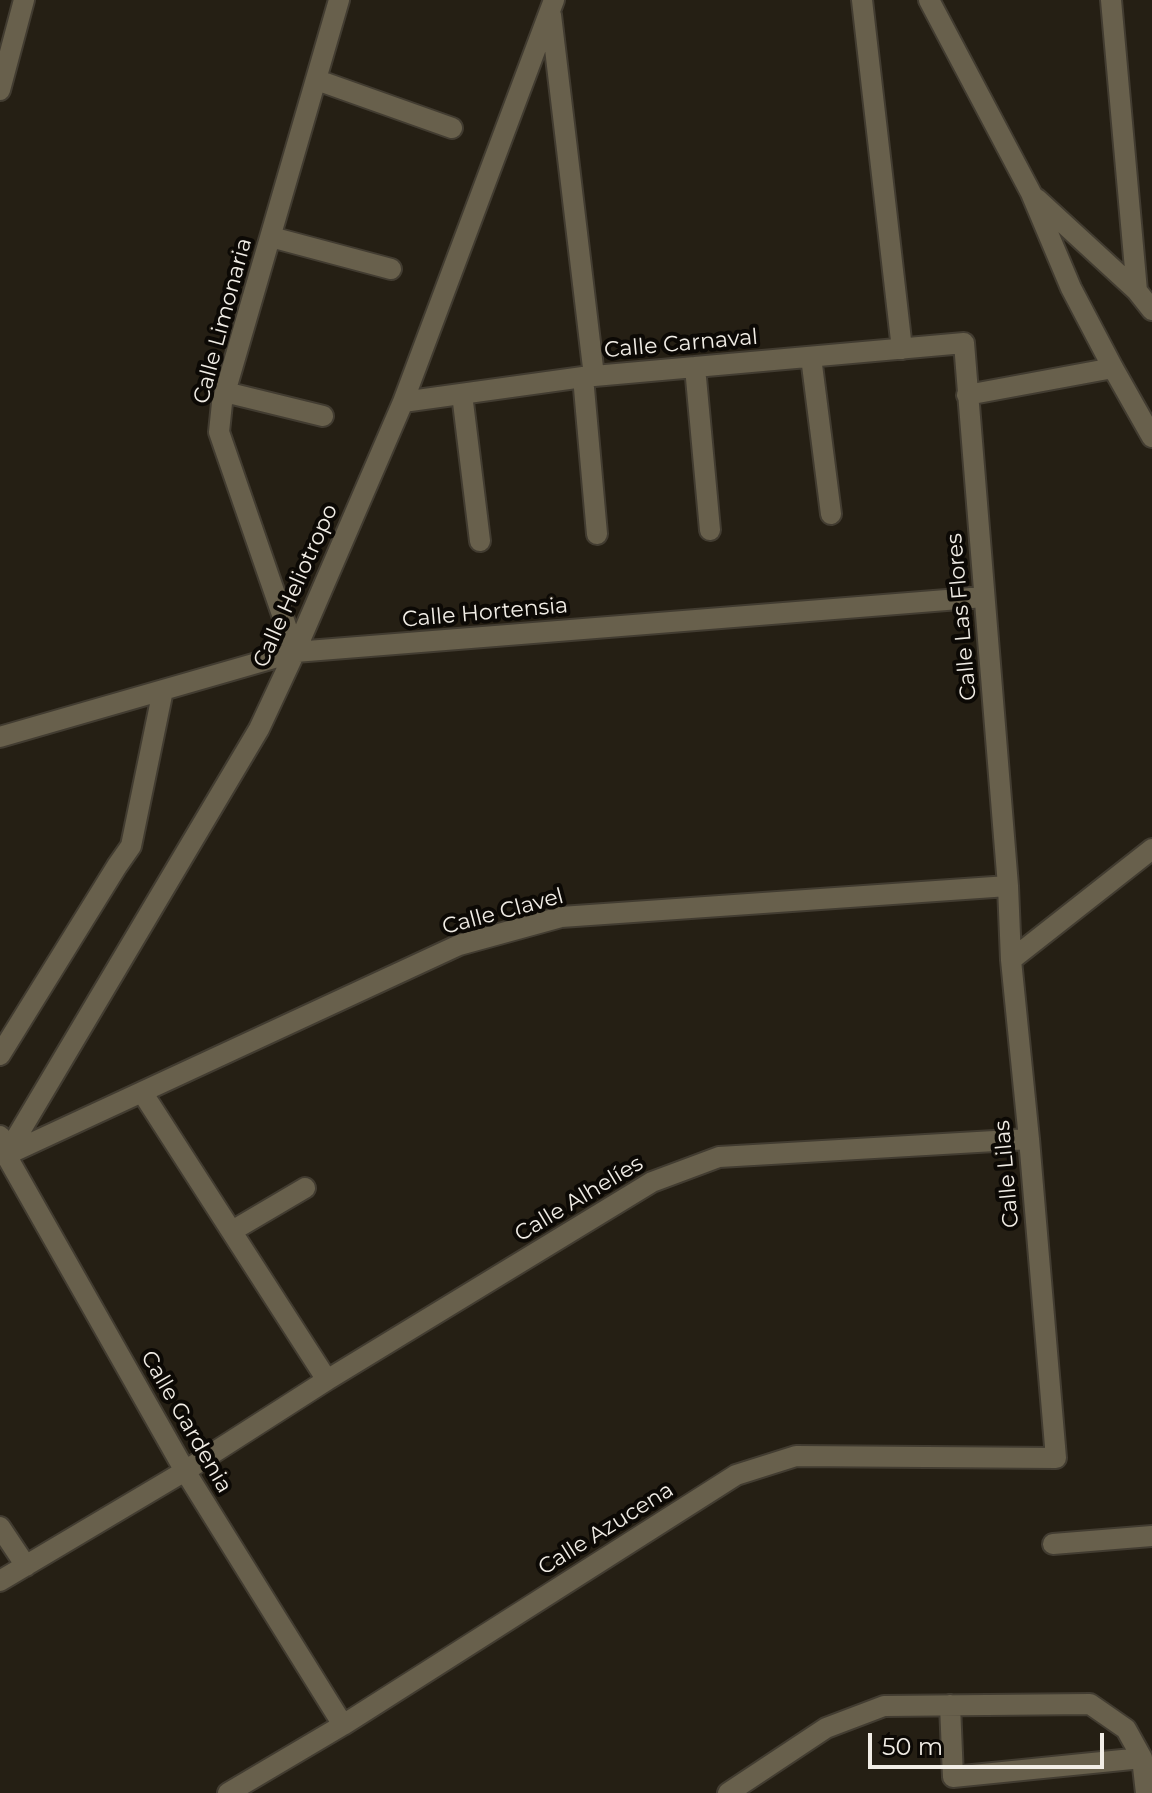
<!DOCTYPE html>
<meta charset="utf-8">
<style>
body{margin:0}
#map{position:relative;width:1152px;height:1793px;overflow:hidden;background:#251f14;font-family:Montserrat,sans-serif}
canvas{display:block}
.scale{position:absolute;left:868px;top:1733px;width:236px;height:36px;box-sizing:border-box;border:4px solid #f1ede6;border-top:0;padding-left:10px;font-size:24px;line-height:28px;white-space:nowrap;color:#f1ede6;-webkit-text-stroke:6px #0c0905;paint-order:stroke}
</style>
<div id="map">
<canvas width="1152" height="1793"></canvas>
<div class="scale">50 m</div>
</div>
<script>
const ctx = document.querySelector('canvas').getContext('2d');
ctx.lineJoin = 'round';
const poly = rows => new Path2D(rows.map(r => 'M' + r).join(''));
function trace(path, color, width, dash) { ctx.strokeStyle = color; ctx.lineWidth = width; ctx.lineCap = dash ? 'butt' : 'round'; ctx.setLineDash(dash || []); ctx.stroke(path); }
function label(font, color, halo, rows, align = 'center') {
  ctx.font = font + ' Montserrat,sans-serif'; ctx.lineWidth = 8; ctx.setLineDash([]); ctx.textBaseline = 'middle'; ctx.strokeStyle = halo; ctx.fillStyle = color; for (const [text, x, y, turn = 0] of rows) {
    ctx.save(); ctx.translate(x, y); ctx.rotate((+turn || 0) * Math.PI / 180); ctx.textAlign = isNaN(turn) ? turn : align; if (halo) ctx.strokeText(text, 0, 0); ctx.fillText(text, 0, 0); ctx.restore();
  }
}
const minor = poly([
 [862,0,902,349],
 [929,0,1031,193,1071,288,1113,368,1152,437],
 [1111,0,1137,291],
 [551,15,594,376],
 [317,80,452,128],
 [0,90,24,0],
 [1037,199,1137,291,1152,310],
 [271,237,391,269],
 [811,357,831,514],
 [695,367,710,530],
 [583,377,597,534],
 [225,392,323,416],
 [462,394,480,541],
 [967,395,1113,368],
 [295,652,219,432,222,403,339,0],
 [0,737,295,652,984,597],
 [1011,960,1152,849],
 [0,1055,117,866,131,846,163,690],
 [142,1092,327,1380],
 [0,1136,6,1155,185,1471,343,1725],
 [6,1155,259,729,295,652,403,402,554,0],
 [6,1155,459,945,561,917,1008,886],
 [232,1231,305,1188],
 [0,1527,26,1566],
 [1053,1544,1152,1536],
 [0,1581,185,1471,327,1380,652,1182,719,1157,1029,1139],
 [950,1705,953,1777,1142,1758],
 [228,1793,343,1725,736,1475,796,1456,1056,1458,1029,1139,1011,960,1008,886,964,343,583,377,403,402],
 [728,1793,826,1728,884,1706,1090,1704,1126,1729,1142,1758,1146,1793]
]);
trace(minor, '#423c31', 24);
trace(minor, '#68604c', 20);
label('22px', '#f1ede6', '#0c0905', [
 ["Calle Limonaria",223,321,-75],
 ["Calle Carnaval",681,344,-5],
 ["Calle Heliotropo",296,586,-66],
 ["Calle Hortensia",485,613,-5],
 ["Calle Las Flores",962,617,-95],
 ["Calle Clavel",503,912,-15],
 ["Calle Lilas",1007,1174,-95],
 ["Calle Alhelíes",579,1199,-31],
 ["Calle Gardenia",186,1422,60],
 ["Calle Azucena",606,1529,-32]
]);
</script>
